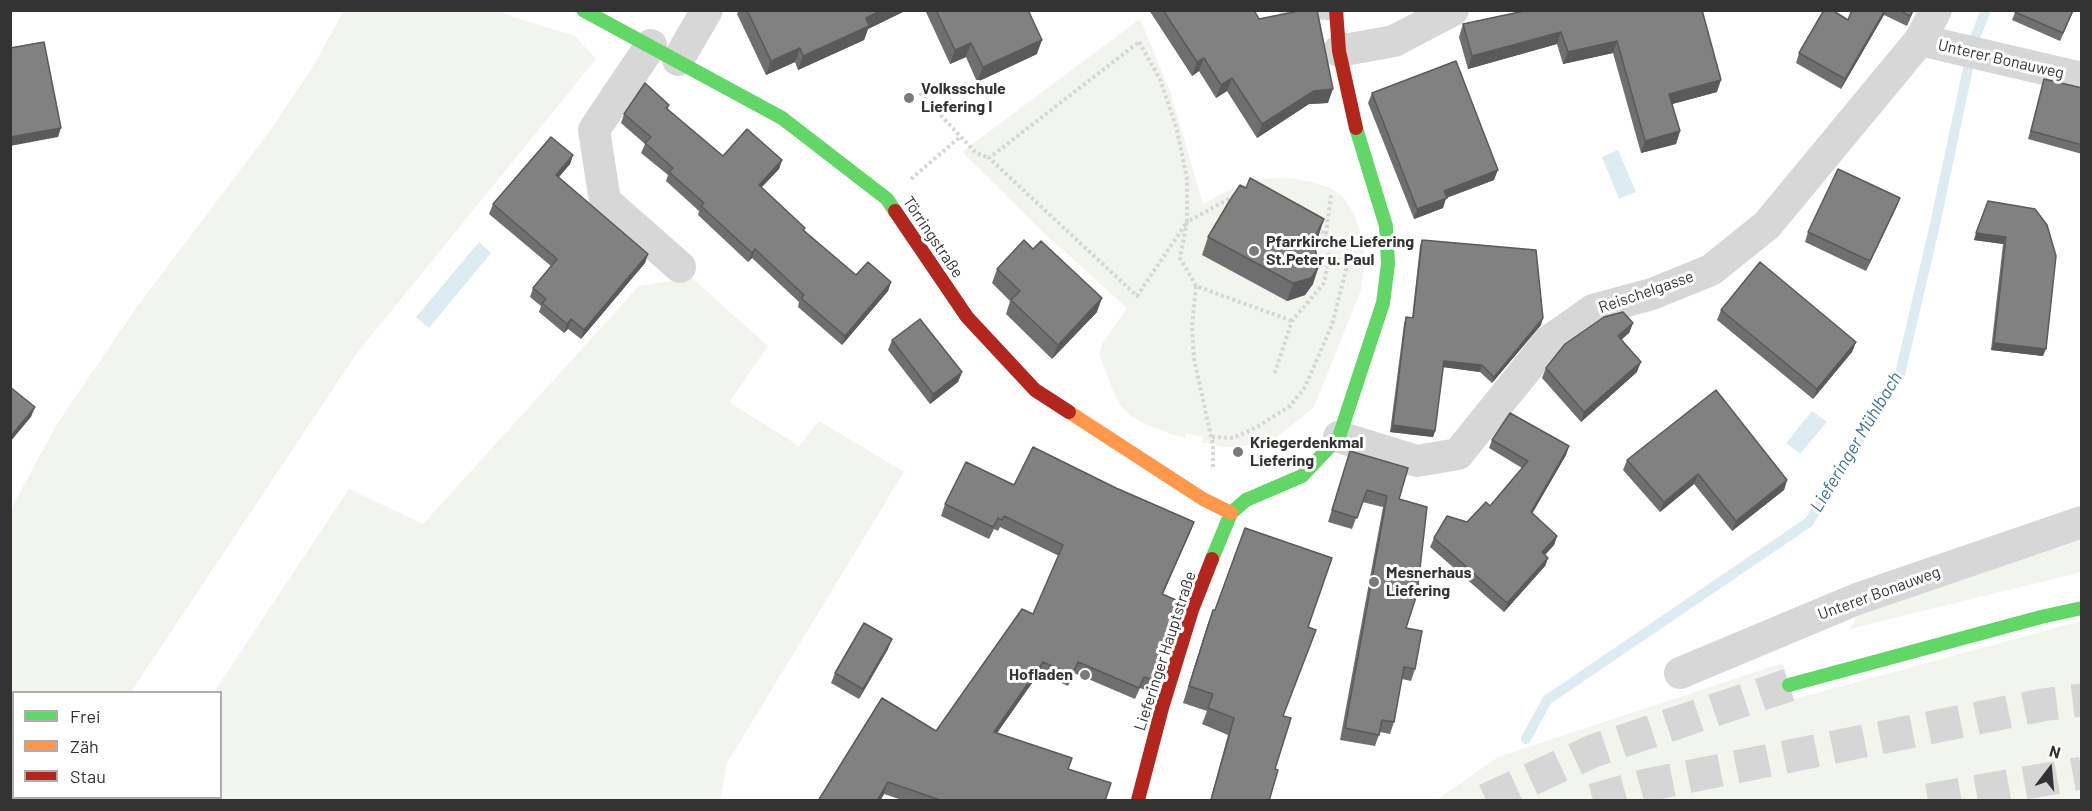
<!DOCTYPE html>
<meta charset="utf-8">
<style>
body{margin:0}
#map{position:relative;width:2092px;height:811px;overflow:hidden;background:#fff;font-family:Barlow,sans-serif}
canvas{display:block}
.frame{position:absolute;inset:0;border:12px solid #333;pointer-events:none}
.legend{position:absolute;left:12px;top:691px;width:210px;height:108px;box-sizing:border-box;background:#fff;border:2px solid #adadad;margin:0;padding:8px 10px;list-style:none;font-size:18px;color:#333}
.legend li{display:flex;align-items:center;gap:12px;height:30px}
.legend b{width:30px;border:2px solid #adadad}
.north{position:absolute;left:2020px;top:739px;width:60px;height:60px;-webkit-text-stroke:4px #fff;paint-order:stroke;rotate:16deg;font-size:16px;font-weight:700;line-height:24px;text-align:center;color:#333}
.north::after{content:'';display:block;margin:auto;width:21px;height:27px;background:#333;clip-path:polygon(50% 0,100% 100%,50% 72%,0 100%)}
</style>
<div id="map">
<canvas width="2092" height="811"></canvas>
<div class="frame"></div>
<ul class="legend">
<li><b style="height:8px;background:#63d668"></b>Frei</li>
<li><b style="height:8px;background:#ff974d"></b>Zäh</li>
<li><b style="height:8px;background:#b3261e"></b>Stau</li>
</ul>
<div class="north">N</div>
</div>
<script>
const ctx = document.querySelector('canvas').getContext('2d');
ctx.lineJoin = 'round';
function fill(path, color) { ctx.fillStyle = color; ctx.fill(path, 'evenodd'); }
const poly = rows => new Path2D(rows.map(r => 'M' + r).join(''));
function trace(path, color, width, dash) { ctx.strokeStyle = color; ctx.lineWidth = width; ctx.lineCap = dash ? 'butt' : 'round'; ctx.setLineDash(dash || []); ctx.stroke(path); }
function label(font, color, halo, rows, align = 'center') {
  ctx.font = font + ' Barlow,sans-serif'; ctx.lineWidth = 6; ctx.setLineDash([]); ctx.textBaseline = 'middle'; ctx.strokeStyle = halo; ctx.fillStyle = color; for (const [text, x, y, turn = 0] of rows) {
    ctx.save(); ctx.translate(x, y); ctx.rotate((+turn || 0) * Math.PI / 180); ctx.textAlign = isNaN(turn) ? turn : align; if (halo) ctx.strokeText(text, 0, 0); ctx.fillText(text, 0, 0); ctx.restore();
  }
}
fill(poly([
 [344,10,500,11,517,18,575,36,596,59,357,353,131,692,14,692,14,798,61,798,59,800,11,800,11,509,57,424,136,308,269,132,311,70],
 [1140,19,1170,91,1203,204,1227,191,1254,181,1272,178,1291,178,1312,182,1330,188,1344,198,1354,214,1362,237,1365,259,1361,290,1314,407,1268,444,1224,447,1201,442,1203,437,1186,433,1185,438,1174,435,1145,424,1131,416,1121,406,1114,393,1099,354,1102,344,1127,308,1046,235,962,152],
 [692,278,768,346,729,402,799,446,819,421,904,472,727,763,720,800,142,800,144,798,220,798,220,692,214,692,349,489,423,524,639,286],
 [2081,535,2081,572,1850,629,1859,615,1883,602],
 [2081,621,2081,800,1437,800,1498,757,1783,663,1794,699]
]), '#f1f5ed');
fill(poly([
 [1618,150,1636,192,1619,199,1602,157],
 [479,242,491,253,429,328,416,317],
 [1812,411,1827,422,1800,454,1786,443]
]), '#ddebf3');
trace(poly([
 [1526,739,1547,700,1809,522,1900,374,1934,229,1974,40,1986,10]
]), '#ddebf3', 10);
trace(poly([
 [1486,800,1593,751,1789,685],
 [1593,800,1647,785,2042,705,2082,700],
 [1928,800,2082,773]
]), '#d6d6d6', 33, [33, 16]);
trace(poly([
 [1139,42,1160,79,1177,130,1187,179,1187,222,1137,296,989,158,1139,42],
 [920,93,976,153,989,158],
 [911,179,961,136],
 [1316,229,1326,234,1329,258],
 [1326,234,1331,195],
 [1196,286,1180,258,1187,222,1236,195],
 [1212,437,1233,438,1257,427,1290,406,1304,389,1332,325,1348,262,1329,258,1324,283,1292,321,1274,375],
 [1213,467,1213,445,1194,359,1192,327,1196,286,1292,321]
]), '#d6d6d6', 4, [3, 3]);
trace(poly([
 [1286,10,1336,13]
]), '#d7d7d7', 15);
trace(poly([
 [1920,40,2082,78],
 [651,45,594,130,605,201,680,267],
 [1339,51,1394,41,1453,10],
 [678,60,707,10],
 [1339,437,1417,461,1458,454,1549,341,1593,310,1652,294,1711,270,1767,225,1920,40,1936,10],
 [1680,673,1857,599,2082,522]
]), '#d7d7d7', 32);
trace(poly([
 [583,10,782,118,887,199,895,211],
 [1212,559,1231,513,1246,500,1302,476,1339,437,1383,303,1388,264,1386,226,1356,128],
 [1789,685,2041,617,2082,608]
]), '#63d668', 14);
trace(poly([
 [1069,412,1203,499,1231,513]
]), '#ff974d', 14);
trace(poly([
 [1336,10,1339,51,1356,128],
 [895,211,967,317,1035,390,1069,412],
 [1138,800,1162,708,1192,610,1212,559]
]), '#b3261e', 14);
fill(poly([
 [739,10,907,10,868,29,864,40,798,70,795,62,766,75,737,14],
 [925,10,1028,10,1037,54,977,82,966,57,950,64],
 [1149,10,1254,10,1259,19,1328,103,1309,104,1257,138,1227,91,1216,98,1199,71,1192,76],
 [1527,10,1702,10,1717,92,1672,104,1680,131,1676,144,1641,153,1613,53,1563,64,1557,44,1468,69,1459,37,1463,24],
 [1852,10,1914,10,1907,26,1884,15,1841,89,1796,63,1799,53,1848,20],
 [2016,10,2074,10,2060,41,2012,20],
 [2044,79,2082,88,2082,154,2028,139],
 [1372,93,1494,180,1446,198,1443,208,1414,219,1368,103],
 [669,105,668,109,723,156,782,160,779,169,761,188,805,228,804,230,856,275,891,282,888,291,842,345,798,307,799,302,752,258,748,262,698,215,699,211,666,181,668,175,641,153,645,144,621,123,624,114],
 [573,155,570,164,559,177,648,254,645,263,581,339,568,329,564,333,539,312,541,306,530,297,533,288,551,266,489,214,493,204],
 [1246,188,1324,219,1318,237,1314,244,1313,284,1305,295,1287,301,1202,255,1208,237],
 [1900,198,1896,208,1866,271,1805,242,1808,232],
 [1988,201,2035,209,2043,356,1991,350,2003,244,1974,240],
 [1422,240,1541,325,1492,383,1480,372,1443,367,1435,431,1433,437,1390,432,1404,324,1406,317,1412,318,1420,246],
 [997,269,1097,312,1052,359,1006,314,1010,301,992,283],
 [1721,310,1856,342,1852,352,1813,399,1717,320],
 [1633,323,1629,333,1621,340,1637,372,1581,422,1542,378,1546,368],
 [892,340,962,372,958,382,930,404,888,350],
 [1492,440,1569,446,1566,455,1532,513,1557,536,1554,545,1545,555,1548,558,1545,566,1504,612,1430,547,1434,538,1467,522,1490,506,1522,468,1489,448],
 [1350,451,1399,499,1406,628,1415,669,1411,681,1402,679,1394,722,1390,734,1380,732,1375,746,1340,740,1383,507,1362,502,1352,529,1328,522],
 [1627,460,1787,480,1784,490,1732,531,1694,484,1660,512,1623,470],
 [1014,485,1116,488,1194,522,1163,594,1152,680,1148,691,1140,688,1135,699,1074,673,1068,686,1039,673,997,733,1068,769,1105,801,905,801,884,794,880,801,818,801,936,731,1033,614,1059,556,1000,527,998,531,994,529,989,539,941,516,945,504],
 [1213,610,1308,627,1283,716,1269,801,1210,801,1228,735,1202,724,1207,711,1183,703,1207,626],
 [888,649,859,699,831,683,835,673]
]), '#6f6f6f');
fill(poly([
 [882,10,907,10,868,29,864,40,798,70,803,56,866,18],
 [1885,10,1886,10,1884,15,1841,89,1845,79],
 [1561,32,1557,44,1468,69,1472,56],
 [1042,40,1037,54,977,82,983,67],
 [1617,41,1613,53,1563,64,1568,52],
 [971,43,966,57,950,64,955,50],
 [800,48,795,62,766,75,771,61],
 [1204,58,1199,71,1192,76,1197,62],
 [1232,78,1227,91,1216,98,1221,85],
 [1721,80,1717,92,1665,106,1669,94],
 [1333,89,1328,103,1309,104,1257,138,1262,124,1314,91],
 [61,128,58,137,10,146,10,137],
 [1680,131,1676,144,1641,153,1645,141],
 [573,155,570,164,553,184,556,175],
 [782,160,779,169,755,194,759,185],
 [1498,170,1494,180,1446,198,1443,208,1414,219,1417,209,1444,191],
 [1900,198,1896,208,1866,271,1870,261],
 [1324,219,1318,237,1307,257,1313,240],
 [1976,233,2006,237,2003,244,1974,240],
 [755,249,752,258,748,262,752,253],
 [648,254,645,263,581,339,584,330],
 [1319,266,1313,284,1305,295,1287,301,1293,283],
 [891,282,888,291,842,345,845,336],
 [1102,298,1097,312,1052,359,1058,345],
 [1543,318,1541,325,1492,383,1494,377],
 [571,319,568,329,564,333,567,324],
 [1633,323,1629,333,1614,346,1618,336],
 [1856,342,1852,352,1813,399,1817,389],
 [1994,343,2046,349,2043,356,1991,350],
 [1444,361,1482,365,1480,372,1442,367],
 [1641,362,1637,372,1581,422,1584,412],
 [962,372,958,382,930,404,933,394],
 [35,407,31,417,10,442,10,437],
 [1393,425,1435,431,1433,437,1390,432],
 [1569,446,1566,455,1528,521,1531,512],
 [1698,474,1694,484,1660,512,1664,502],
 [1787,480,1784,490,1732,531,1736,521],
 [1194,522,1190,533,1158,605,1162,594],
 [1557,536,1554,545,1539,561,1542,552],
 [1548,558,1545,566,1504,612,1507,603],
 [892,639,888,649,859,699,863,689],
 [1043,662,1039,673,990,743,994,732],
 [888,782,884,794,880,801,877,801]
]), '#5a5a5a');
const building = poly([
 [747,10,882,10,866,18,869,26,803,56,800,48,771,61,747,10],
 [936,10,1028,10,1042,40,983,67,971,43,955,50,936,10],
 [1163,10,1254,10,1259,19,1304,10,1317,10,1333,89,1314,91,1262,124,1232,78,1221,85,1204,58,1197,62,1163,10],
 [1529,10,1702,10,1721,80,1669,94,1680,131,1645,141,1617,41,1568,52,1561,32,1472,56,1463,24,1529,10],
 [1824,10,1832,10,1848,20,1852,10,1885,10,1845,79,1799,53,1824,10],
 [1899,10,1913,10,1910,16,1899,10],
 [2016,10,2073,10,2063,33,2015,12,2016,10],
 [44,42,61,128,10,137,10,48,44,42],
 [1456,61,1498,170,1444,191,1447,198,1417,209,1372,93,1456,61],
 [2044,79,2082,88,2082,145,2031,131,2044,79],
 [645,83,669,105,666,108,723,156,747,129,782,160,759,185,805,228,803,230,856,275,868,262,891,282,845,336,801,298,804,295,755,249,752,253,701,206,704,203,669,172,673,168,645,143,651,137,624,114,645,83],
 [551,137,573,155,556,175,648,254,584,330,571,319,567,324,542,303,546,299,533,288,557,259,493,204,551,137],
 [1838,169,1900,198,1870,261,1808,232,1838,169],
 [1250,178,1324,219,1313,240,1319,266,1311,278,1293,283,1208,237,1230,200,1240,185,1246,188,1250,178],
 [1988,201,2035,209,2047,225,2056,256,2046,349,1994,343,2006,237,1976,233,1988,201],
 [1024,240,1033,249,1041,241,1102,298,1058,345,1011,300,1020,291,997,269,1024,240],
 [1422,240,1536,250,1543,318,1494,377,1482,365,1444,361,1435,431,1393,425,1406,317,1413,318,1422,240],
 [1760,262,1856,342,1817,389,1721,310,1760,262],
 [1623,312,1633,323,1618,336,1641,362,1584,412,1546,368,1565,344,1604,317,1623,312],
 [920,319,962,372,933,394,892,340,920,319],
 [10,387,35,407,10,437,10,387],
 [1716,390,1787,480,1736,521,1698,474,1664,502,1627,460,1716,390],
 [1510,413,1569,446,1531,512,1557,536,1542,552,1548,558,1507,603,1434,538,1447,516,1467,522,1486,502,1490,506,1528,461,1492,440,1510,413],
 [1033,447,1116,488,1194,522,1162,594,1176,600,1152,680,1144,677,1139,688,1078,662,1072,675,1043,662,994,732,1072,758,1068,769,1111,783,1105,801,943,801,888,782,877,801,867,801,864,799,863,801,818,801,882,698,936,731,1022,609,1033,614,1063,545,1004,516,1002,520,998,518,993,527,945,504,966,462,1014,485,1033,447],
 [1350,451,1408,468,1399,499,1427,507,1417,594,1406,628,1422,631,1415,669,1404,667,1394,722,1382,720,1379,735,1345,728,1387,496,1367,490,1357,518,1332,510,1350,451],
 [1245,528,1332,558,1308,627,1316,630,1283,716,1291,718,1275,769,1278,770,1269,801,1214,801,1211,800,1234,718,1208,708,1213,694,1189,686,1213,610,1215,610,1245,528],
 [864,623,892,639,863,689,835,673,864,623]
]);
fill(building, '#818181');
trace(building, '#5a5a5a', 1.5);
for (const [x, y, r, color] of [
 [909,98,6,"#7a7a7a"],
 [1254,251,6,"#7a7a7a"],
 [1238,452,6,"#7a7a7a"],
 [1374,582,6,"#7a7a7a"],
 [1085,675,6,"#7a7a7a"]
]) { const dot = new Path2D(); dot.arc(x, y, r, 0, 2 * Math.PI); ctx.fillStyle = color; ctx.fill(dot); trace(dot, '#fff', 2); }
label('16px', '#333', '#fff', [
 ["Unterer Bonauweg",2001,59,13],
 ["Törringstraße",933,237,56],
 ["Reischelgasse",1646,292,-19],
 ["Unterer Bonauweg",1879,593,-20],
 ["Lieferinger Hauptstraße",1165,651,-72]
]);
label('bold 16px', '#333', '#fff', [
 ["Volksschule",921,89],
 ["Liefering I",921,107],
 ["Pfarrkirche Liefering",1266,242],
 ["St.Peter u. Paul",1266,260],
 ["Kriegerdenkmal",1250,443],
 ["Liefering",1250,461],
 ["Mesnerhaus",1386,573],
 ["Liefering",1386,591],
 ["Hofladen",1073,675,"right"]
], 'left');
label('italic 18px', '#3f7597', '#fff', [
 ["Lieferinger Mühlbach",1856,442,-59]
]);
</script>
